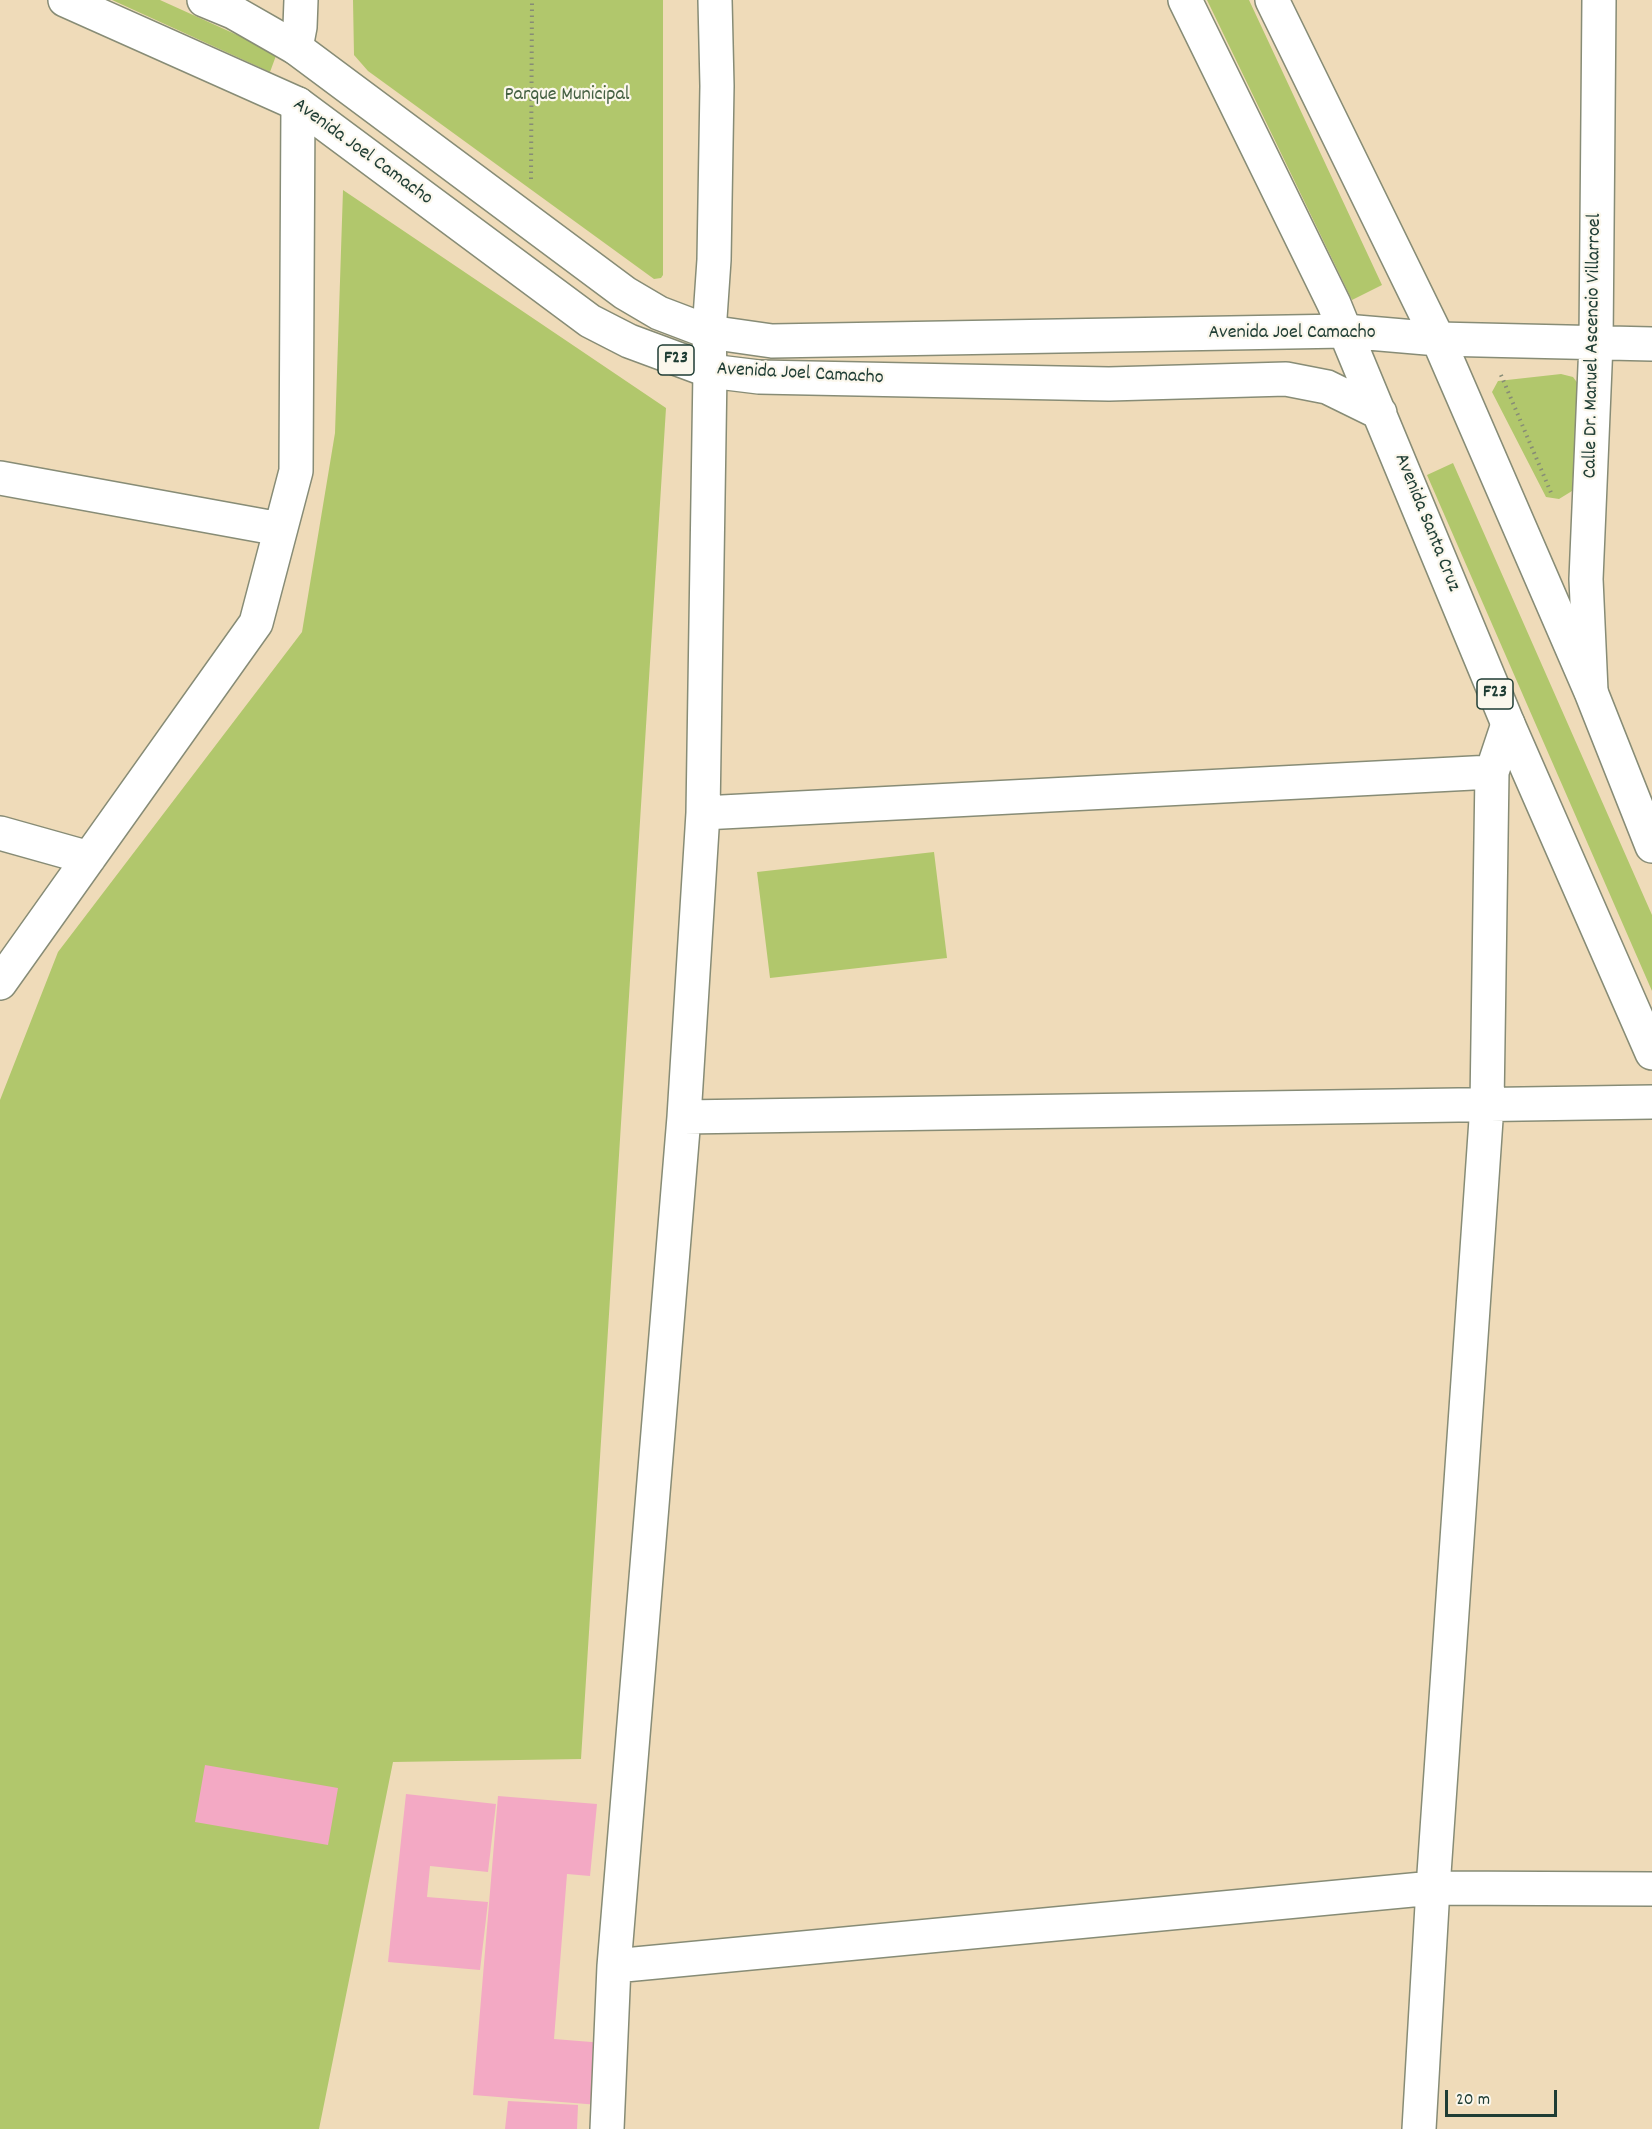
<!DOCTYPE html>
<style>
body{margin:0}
#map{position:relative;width:1652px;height:2129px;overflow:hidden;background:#efdbb9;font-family:Dekko,sans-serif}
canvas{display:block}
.scale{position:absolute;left:1445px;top:2090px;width:112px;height:27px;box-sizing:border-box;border:3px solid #1f3d34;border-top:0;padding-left:8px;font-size:18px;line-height:21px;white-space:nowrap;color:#1f3d34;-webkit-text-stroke:4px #fbf7ec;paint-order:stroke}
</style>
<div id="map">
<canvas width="1652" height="2129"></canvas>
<div class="scale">20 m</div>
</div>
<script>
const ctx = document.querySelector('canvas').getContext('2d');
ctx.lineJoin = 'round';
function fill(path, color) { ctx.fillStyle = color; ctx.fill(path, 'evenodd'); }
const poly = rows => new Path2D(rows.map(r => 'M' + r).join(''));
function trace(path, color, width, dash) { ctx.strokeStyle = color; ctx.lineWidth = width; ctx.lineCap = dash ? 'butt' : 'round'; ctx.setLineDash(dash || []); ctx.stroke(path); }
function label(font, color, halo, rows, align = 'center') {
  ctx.font = font + ' Dekko,sans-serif'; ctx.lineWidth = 4.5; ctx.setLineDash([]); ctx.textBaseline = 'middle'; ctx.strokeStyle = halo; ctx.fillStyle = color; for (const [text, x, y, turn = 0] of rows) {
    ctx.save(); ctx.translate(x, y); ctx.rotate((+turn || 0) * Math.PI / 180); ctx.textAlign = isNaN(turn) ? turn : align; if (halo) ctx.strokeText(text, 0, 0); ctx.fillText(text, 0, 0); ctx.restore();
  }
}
fill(poly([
 [112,0,160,0,277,53,270,72],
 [353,0,663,0,663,275,661,278,654,279,368,71,354,55],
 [1207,0,1249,0,1382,285,1352,300],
 [343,190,666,408,581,1759,393,1762,319,2129,0,2129,0,1100,58,952,302,632,335,433],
 [1561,374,1573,377,1579,385,1572,491,1559,499,1546,497,1492,392,1498,381],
 [1453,463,1652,915,1652,991,1427,475],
 [934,852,947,958,770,978,757,872]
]), '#b1c76c');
fill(poly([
 [205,1765,338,1788,328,1845,195,1822],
 [406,1794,496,1804,488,1872,430,1866,427,1897,488,1902,480,1970,388,1962],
 [498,1796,597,1804,590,1876,567,1874,554,2039,604,2043,599,2105,473,2095],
 [508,2101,578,2105,577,2129,505,2129]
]), '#f3a9c4');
const street = poly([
 [296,48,300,27,301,0],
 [1438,339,1652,344],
 [0,478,280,529],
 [1591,691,1586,579,1596,343,1599,0],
 [703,813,1492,772],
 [0,833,89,858],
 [0,983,256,623,296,471,298,104],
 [684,1117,1652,1102],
 [614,1966,1433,1888,1652,1889],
 [607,2129,614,1966,684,1117,703,813,710,371,709,332,714,260,717,86,715,0],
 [1419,2129,1433,1888,1487,1105,1492,772,1508,724]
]);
const secondary = poly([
 [1185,0,1334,304,1345,331],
 [1272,0,1438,339]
]);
const highway = poly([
 [65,0,298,104,590,321,629,341,710,371,759,377,1109,384,1286,379,1327,387,1380,413],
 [204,0,233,12,296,48,625,293,659,313,709,332,772,341,1345,331,1438,339,1591,692,1652,846],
 [1345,331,1508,724,1652,1053]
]);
trace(street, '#878c76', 36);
trace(secondary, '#878c76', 36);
trace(highway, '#878c76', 36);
trace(poly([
 [531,179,532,0],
 [1501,375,1552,495]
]), '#878c76', 4, [1.5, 4.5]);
trace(street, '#fff', 33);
trace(secondary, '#fff', 33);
trace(highway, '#fff', 33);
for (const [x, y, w] of [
 [676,360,36],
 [1495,694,36]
]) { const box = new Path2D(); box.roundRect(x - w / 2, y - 15, w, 30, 4.5); ctx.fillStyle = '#fbf7ec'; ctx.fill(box); trace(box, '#1f3d34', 1.5); }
label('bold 18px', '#1f3d34', null, [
 ["F23",676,360],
 ["F23",1495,694]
]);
label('20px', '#446042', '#fbf7ec', [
 ["Parque Municipal",567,96]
]);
label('20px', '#1f3d34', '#fbf7ec', [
 ["Avenida Joel Camacho",362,153,36],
 ["Avenida Joel Camacho",1292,334],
 ["Calle Dr. Manuel Ascencio Villarroel",1594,346,-89],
 ["Avenida Joel Camacho",800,375,3],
 ["Avenida Santa Cruz",1426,523,68]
]);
</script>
